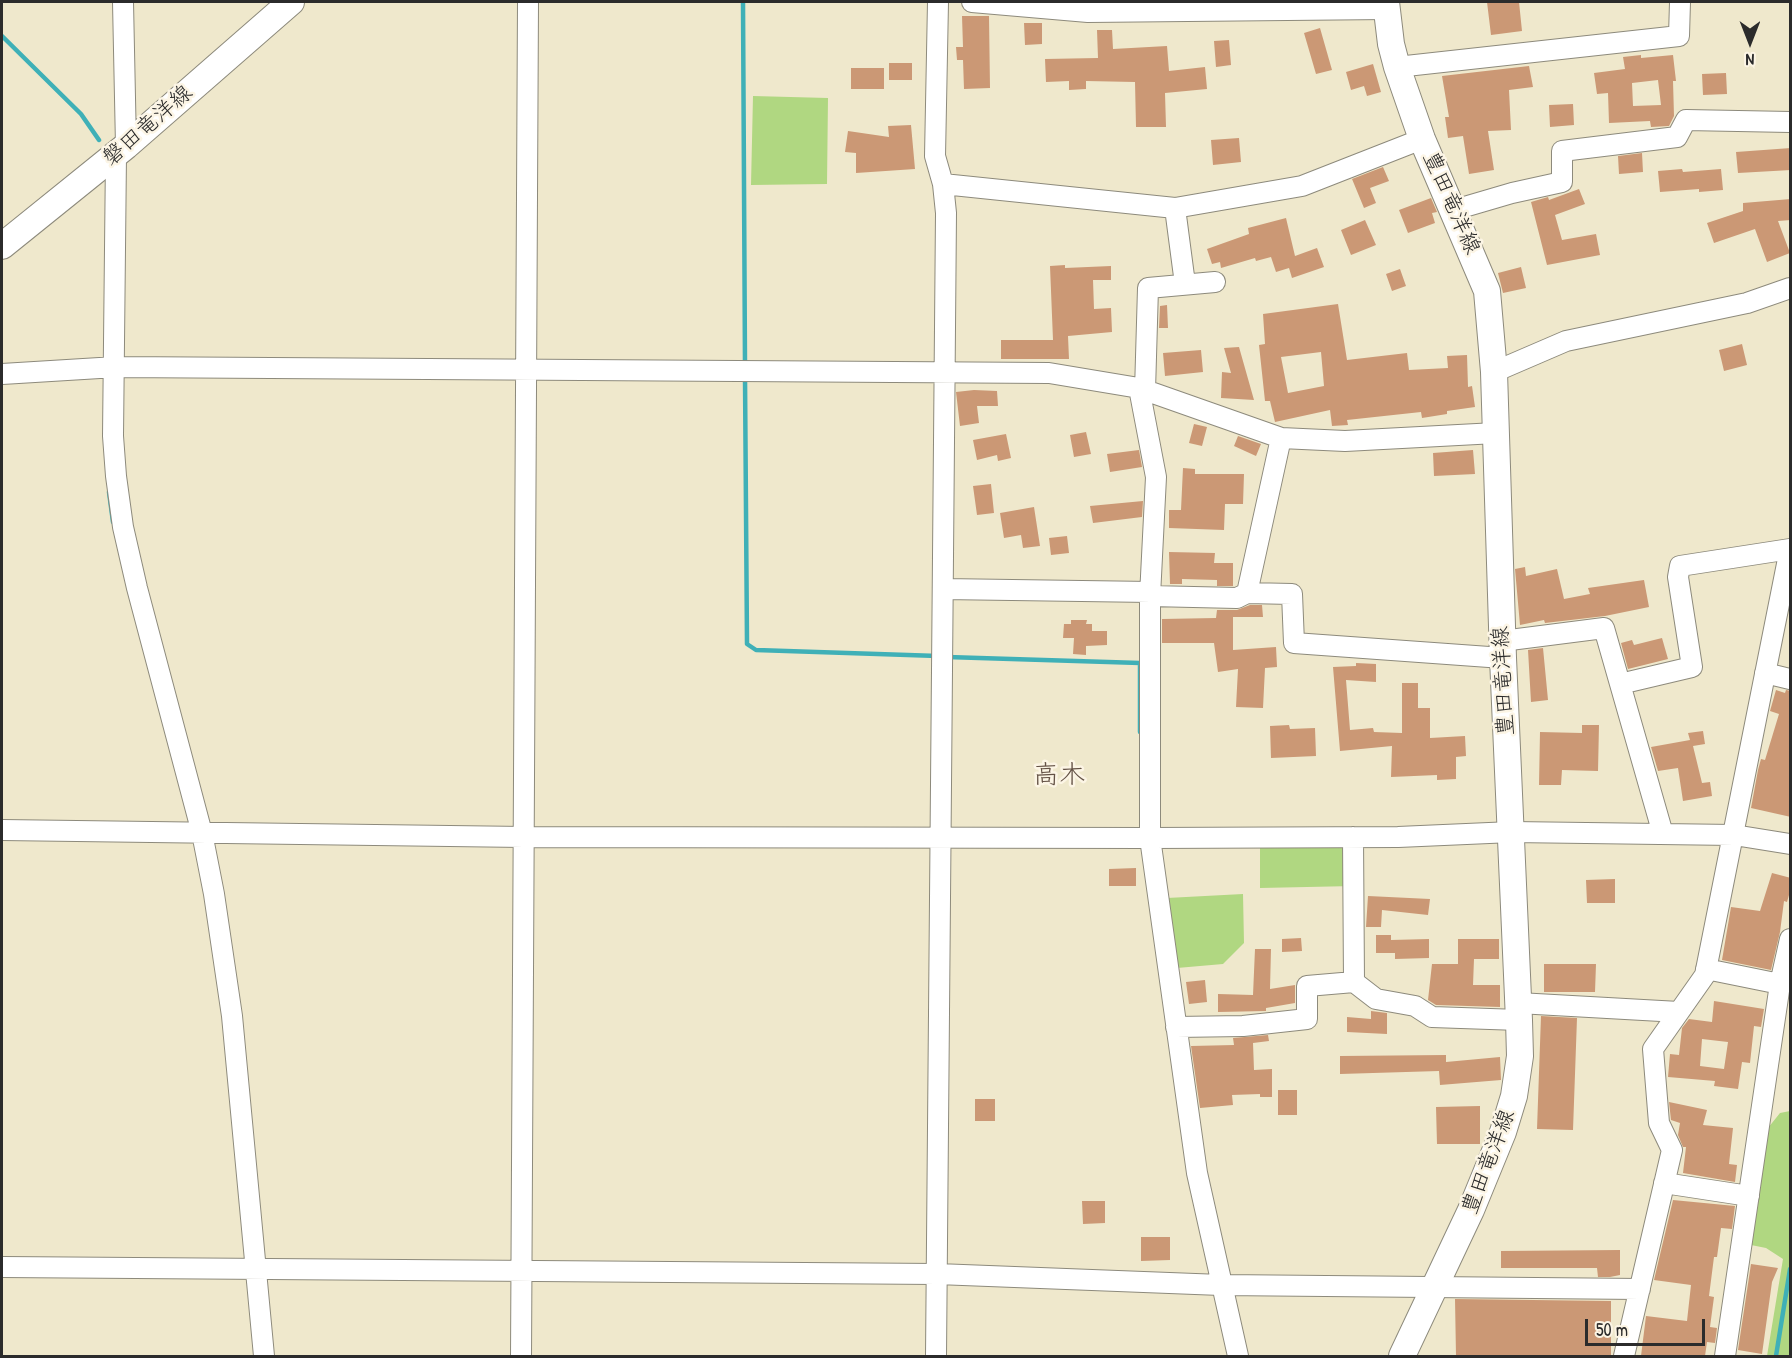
<!DOCTYPE html>
<meta charset="utf-8">
<style>
body{margin:0}
#map{position:relative;width:1792px;height:1358px;overflow:hidden;background:#efe8cc;font-family:"Patrick Hand",sans-serif}
canvas{display:block}
.frame{position:absolute;inset:0;border:3px solid #2b2b2b;pointer-events:none}
.north{position:absolute;left:1720px;top:12px;width:60px;height:60px;-webkit-text-stroke:4px #fcf5e5;paint-order:stroke;rotate:180deg;font-size:16px;font-weight:700;line-height:24px;text-align:center;color:#2b2b2b}
.north::after{content:'';display:block;margin:auto;width:21px;height:27px;background:#2b2b2b;clip-path:polygon(50% 0,100% 100%,50% 72%,0 100%)}
.scale{position:absolute;left:1585px;top:1319px;width:120px;height:27px;box-sizing:border-box;border:3px solid #2b2b2b;border-top:0;padding-left:8px;font-size:18px;line-height:21px;white-space:nowrap;color:#2b2b2b;-webkit-text-stroke:4px #fcf5e5;paint-order:stroke}
</style>
<div id="map">
<canvas width="1792" height="1358"></canvas>
<div class="frame"></div>
<div class="north">N</div>
<div class="scale">50 m</div>
</div>
<script>
const ctx = document.querySelector('canvas').getContext('2d');
ctx.lineJoin = 'round';
function fill(path, color) { ctx.fillStyle = color; ctx.fill(path, 'evenodd'); }
const poly = rows => new Path2D(rows.map(r => 'M' + r).join(''));
function trace(path, color, width, dash) { ctx.strokeStyle = color; ctx.lineWidth = width; ctx.lineCap = dash ? 'butt' : 'round'; ctx.setLineDash(dash || []); ctx.stroke(path); }
function label(font, color, halo, rows, align = 'center') {
  ctx.font = font + ' "Patrick Hand","Klee One",sans-serif'; ctx.lineWidth = 5; ctx.setLineDash([]); ctx.textBaseline = 'middle'; ctx.strokeStyle = halo; ctx.fillStyle = color; for (const [text, x, y, turn = 0] of rows) {
    ctx.save(); ctx.translate(x, y); ctx.rotate((+turn || 0) * Math.PI / 180); ctx.textAlign = isNaN(turn) ? turn : align; if (halo) ctx.strokeText(text, 0, 0); ctx.fillText(text, 0, 0); ctx.restore();
  }
}
fill(poly([
 [753,96,828,98,827,184,751,185],
 [1353,843,1354,886,1260,888,1260,847],
 [1243,894,1244,943,1223,964,1177,968,1167,898],
 [1790,1111,1790,1356,1767,1356,1783,1259,1766,1248,1746,1244,1756,1143,1780,1113]
]), '#b0d781');
trace(poly([
 [743,2,745,366],
 [2,36,81,114,99,140],
 [745,377,747,644,756,650,938,656],
 [109,492,113,522],
 [947,657,1140,663,1140,732],
 [1776,1356,1790,1269]
]), '#3fb0b7', 4.5);
fill(poly([
 [1487,2,1519,2,1522,31,1491,35],
 [962,16,989,16,990,88,964,89,963,60,957,60,956,47,963,47],
 [1024,23,1042,23,1042,44,1025,45],
 [1320,28,1332,70,1316,74,1304,33],
 [1097,30,1112,30,1113,49,1167,46,1169,71,1205,67,1207,89,1165,93,1166,127,1136,127,1135,82,1086,81,1086,89,1069,90,1069,81,1046,82,1045,59,1098,58],
 [1229,40,1231,65,1216,67,1214,41],
 [1641,55,1641,58,1673,55,1676,81,1673,81,1674,116,1669,126,1651,127,1650,121,1609,123,1608,93,1597,94,1594,73,1625,69,1623,57],
 [1658,80,1661,105,1633,106,1632,83],
 [889,63,912,63,912,80,889,80],
 [1373,64,1381,92,1367,96,1364,86,1351,90,1346,72],
 [1529,66,1533,87,1509,90,1511,130,1488,131,1494,170,1469,174,1463,136,1448,138,1445,117,1449,117,1442,76],
 [851,68,884,68,884,89,851,89],
 [1726,73,1727,94,1703,95,1702,74],
 [1573,104,1574,125,1550,127,1549,105],
 [911,125,915,169,856,173,856,153,845,152,848,131,889,137,888,126],
 [1239,138,1241,162,1213,165,1211,140],
 [1791,148,1791,170,1738,173,1736,152],
 [1642,153,1643,172,1619,174,1618,156],
 [1383,167,1389,181,1370,188,1376,203,1364,208,1352,179],
 [1682,169,1683,172,1721,169,1723,190,1699,192,1699,189,1660,192,1658,171],
 [1579,189,1585,204,1555,215,1562,240,1596,234,1600,255,1547,265,1531,202,1548,197,1549,200],
 [1431,198,1437,212,1432,213,1435,223,1408,233,1399,210],
 [1791,199,1791,220,1778,221,1790,253,1767,262,1755,229,1714,243,1707,223,1743,211,1743,203],
 [1286,218,1295,256,1317,248,1324,267,1292,278,1289,268,1276,272,1271,257,1256,261,1255,258,1221,268,1220,262,1212,264,1207,249,1249,234,1248,228],
 [1365,220,1376,245,1351,255,1341,230],
 [1065,265,1065,268,1111,266,1111,280,1093,280,1094,309,1111,308,1112,332,1068,336,1069,359,1001,359,1001,340,1053,340,1050,266],
 [1521,267,1526,288,1503,293,1498,273],
 [1400,269,1406,286,1392,291,1386,274],
 [1338,304,1347,360,1407,353,1409,370,1448,368,1447,356,1467,355,1468,387,1472,386,1475,407,1447,411,1447,414,1422,418,1421,412,1347,420,1348,425,1332,426,1330,410,1275,422,1270,401,1265,401,1259,345,1265,344,1263,314],
 [1321,352,1324,386,1288,393,1281,357],
 [1167,305,1168,328,1159,328,1160,306],
 [1742,344,1747,365,1724,371,1719,350],
 [1239,347,1254,400,1221,398,1222,372,1231,373,1224,348],
 [1201,350,1203,372,1165,376,1163,353],
 [974,390,997,391,998,406,977,406,979,423,960,426,956,392],
 [1194,424,1207,427,1202,446,1189,443],
 [1086,432,1091,454,1074,457,1070,435],
 [1006,434,1011,458,998,461,997,455,977,460,973,440],
 [1238,436,1261,444,1256,456,1234,446],
 [1139,450,1142,467,1110,472,1107,454],
 [1473,450,1475,474,1434,476,1433,453],
 [1183,468,1195,469,1195,474,1244,474,1243,504,1225,504,1224,530,1169,528,1169,510,1181,510],
 [991,484,994,513,977,515,973,486],
 [1143,501,1142,517,1093,523,1090,506],
 [1034,507,1040,546,1023,548,1021,535,1004,538,1000,513],
 [1067,536,1069,553,1051,555,1049,538],
 [1169,552,1215,553,1214,563,1233,563,1233,586,1217,586,1217,580,1182,579,1182,584,1170,584],
 [1525,567,1526,576,1557,569,1564,599,1590,594,1588,588,1644,580,1649,607,1605,616,1545,623,1544,620,1520,625,1515,569],
 [1250,605,1262,605,1263,617,1233,617,1233,650,1276,647,1277,667,1265,668,1263,708,1236,707,1238,669,1218,672,1214,643,1162,643,1162,619,1216,618,1217,610,1237,610],
 [1071,620,1087,620,1086,624,1092,624,1092,631,1107,631,1107,645,1086,646,1086,655,1073,654,1074,638,1063,638,1064,624,1071,624],
 [1662,638,1668,659,1628,669,1621,643,1632,640,1634,645],
 [1543,648,1548,700,1531,702,1528,650],
 [1356,663,1376,664,1376,682,1346,680,1350,730,1373,728,1374,732,1402,733,1402,683,1418,683,1418,708,1430,708,1430,738,1465,736,1466,756,1456,757,1456,779,1437,780,1437,775,1391,777,1392,746,1340,751,1333,667,1356,666],
 [1776,690,1785,693,1786,690,1791,691,1791,817,1751,808,1758,770,1761,759,1765,760,1779,714,1770,711],
 [1289,725,1290,729,1315,728,1316,756,1271,758,1270,726],
 [1582,725,1599,725,1598,771,1562,770,1561,785,1539,785,1540,732,1582,733],
 [1703,731,1705,744,1693,746,1702,783,1710,782,1712,796,1683,801,1678,768,1658,771,1651,747,1690,740,1688,733],
 [1136,868,1136,886,1109,886,1109,869],
 [1772,873,1791,878,1791,888,1787,902,1784,901,1780,932,1771,970,1722,960,1731,907,1760,911],
 [1615,879,1615,903,1587,903,1586,880],
 [1368,896,1430,899,1428,915,1382,910,1381,927,1366,927],
 [1376,935,1391,935,1391,940,1429,939,1429,958,1395,959,1395,953,1376,953],
 [1301,938,1302,951,1282,952,1282,939],
 [1458,939,1499,939,1499,959,1474,959,1473,985,1500,985,1500,1007,1436,1005,1428,1000,1432,964,1458,964],
 [1255,949,1271,949,1270,989,1295,985,1295,1003,1266,1008,1266,1011,1218,1012,1218,994,1253,995],
 [1544,964,1596,964,1595,992,1544,992],
 [1205,980,1207,1002,1189,1004,1186,982],
 [1714,1001,1764,1009,1761,1027,1754,1026,1750,1063,1742,1062,1738,1089,1714,1086,1715,1081,1668,1077,1670,1054,1679,1055,1682,1028,1689,1019,1712,1022],
 [1702,1039,1728,1042,1724,1069,1700,1066],
 [1371,1011,1387,1013,1387,1034,1347,1032,1347,1017,1371,1019],
 [1541,1016,1577,1018,1573,1130,1537,1129],
 [1268,1035,1269,1041,1253,1043,1254,1070,1272,1069,1272,1097,1260,1097,1260,1094,1232,1095,1233,1105,1200,1108,1191,1046,1234,1045,1233,1038],
 [1446,1055,1446,1062,1500,1057,1501,1080,1440,1085,1439,1071,1340,1074,1340,1056],
 [1278,1090,1297,1090,1297,1115,1278,1115],
 [975,1099,995,1099,995,1121,975,1121],
 [1669,1102,1707,1110,1703,1125,1733,1128,1729,1164,1737,1165,1735,1182,1683,1173,1686,1147,1683,1147,1678,1135,1680,1123,1671,1120],
 [1480,1106,1480,1144,1437,1144,1436,1107],
 [1673,1200,1735,1206,1732,1229,1721,1228,1717,1257,1714,1257,1709,1296,1714,1297,1710,1327,1717,1328,1715,1343,1707,1342,1705,1356,1641,1356,1646,1316,1687,1321,1691,1285,1654,1280],
 [1082,1201,1105,1201,1105,1223,1083,1224],
 [1141,1237,1170,1237,1170,1260,1141,1261],
 [1620,1250,1620,1275,1610,1277,1598,1277,1597,1268,1501,1268,1501,1251],
 [1751,1264,1778,1268,1772,1282,1762,1354,1738,1350],
 [1455,1299,1611,1301,1611,1356,1456,1356]
]), '#cb9875');
const minor = poly([
 [123,2,126,146],
 [972,2,1088,12,1387,9],
 [1397,67,1679,36,1680,2],
 [116,155,113,436,116,476,123,527,137,588,202,833,214,894,232,1016,264,1356],
 [943,184,1175,208,1302,186,1422,139],
 [1175,208,1185,284],
 [1454,210,1512,193,1562,182,1562,151,1677,137,1686,120,1790,122],
 [1494,372,1566,341,1747,303,1790,288],
 [2,374,116,367,1049,373,1139,388,1281,438,1345,441,1496,433],
 [1139,388,1156,477,1150,596,1150,838,1197,1173,1238,1356],
 [1145,391,1148,288,1215,282],
 [943,589,1151,592],
 [1247,593,1281,438],
 [1150,596,1237,598,1247,593,1292,594,1294,643,1503,658],
 [1502,641,1604,628,1663,834],
 [1765,673,1790,679],
 [1620,684,1692,667,1678,577,1680,566,1790,549],
 [2,830,524,837,1150,838,1398,837,1512,832,1734,835,1790,844],
 [1353,837,1354,982],
 [1706,969,1780,984],
 [1518,1003,1679,1012],
 [1176,1027,1243,1026,1307,1019,1307,986,1354,982,1376,999,1415,1006,1432,1017,1519,1020],
 [1664,1183,1749,1196],
 [2,1267,937,1274,1221,1285,1640,1289],
 [521,1356,528,2],
 [936,1356,946,213,943,184,935,156,938,2],
 [1624,1356,1672,1150,1659,1123,1653,1049,1705,975,1790,549],
 [1725,1356,1780,984,1790,939]
]);
const major = poly([
 [1386,2,1391,44,1397,67,1422,139,1487,291,1494,372,1503,658,1519,1020,1520,1056,1514,1096,1503,1132,1471,1210,1402,1356],
 [2,246,126,146,291,2]
]);
trace(minor, '#8d8a7c', 22);
trace(major, '#8d8a7c', 28);
trace(minor, '#fff', 20);
trace(major, '#fff', 26);
label('22px', '#2b2b2b', '#fcf5e5', [
 ["磐田竜洋線",148,126,-41],
 ["豊田竜洋線",1451,203,66],
 ["豊田竜洋線",1504,681,-93],
 ["豊田竜洋線",1489,1162,-69]
]);
label('26px', '#635145', '#fcf5e5', [
 ["高木",1059,776]
]);
</script>
